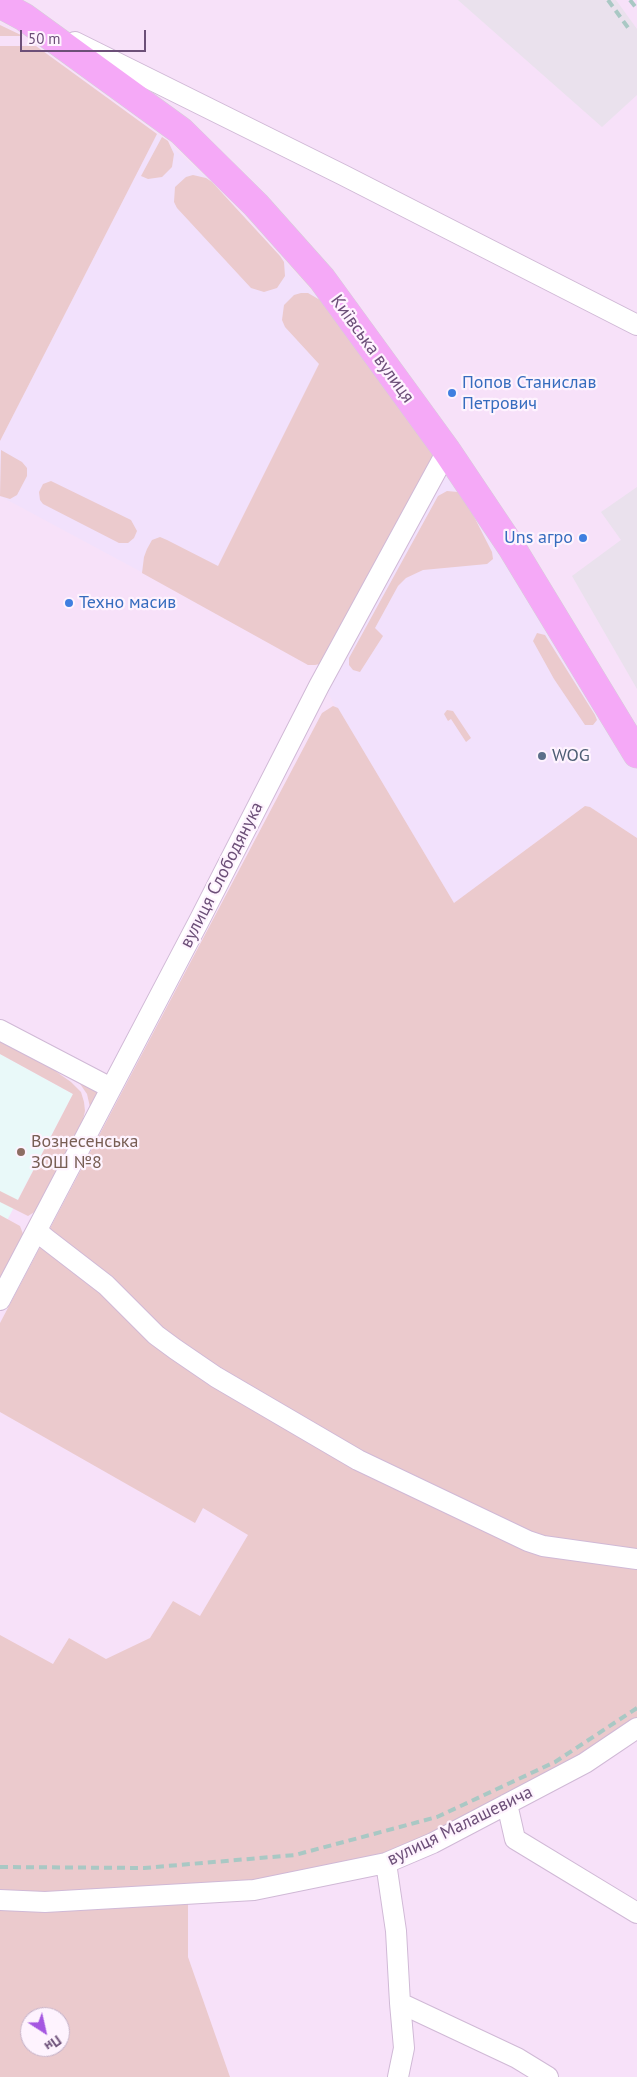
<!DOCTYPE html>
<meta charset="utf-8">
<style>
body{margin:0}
#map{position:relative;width:637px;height:2077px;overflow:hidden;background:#fcedfc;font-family:"PT Sans",sans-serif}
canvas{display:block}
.north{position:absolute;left:20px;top:2007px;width:50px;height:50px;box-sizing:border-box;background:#fef3fe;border:1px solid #c4b1c8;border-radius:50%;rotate:145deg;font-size:14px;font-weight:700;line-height:20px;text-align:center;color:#6c4f78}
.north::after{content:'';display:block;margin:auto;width:18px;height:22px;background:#a557e1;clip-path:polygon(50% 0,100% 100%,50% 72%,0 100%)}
.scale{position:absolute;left:20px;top:30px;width:126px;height:22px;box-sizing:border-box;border:2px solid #6c4f78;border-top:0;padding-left:6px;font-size:15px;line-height:18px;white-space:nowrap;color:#6c4f78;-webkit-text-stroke:4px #fef3fe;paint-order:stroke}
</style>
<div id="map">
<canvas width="637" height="2077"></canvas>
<div class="north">Пн</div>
<div class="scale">50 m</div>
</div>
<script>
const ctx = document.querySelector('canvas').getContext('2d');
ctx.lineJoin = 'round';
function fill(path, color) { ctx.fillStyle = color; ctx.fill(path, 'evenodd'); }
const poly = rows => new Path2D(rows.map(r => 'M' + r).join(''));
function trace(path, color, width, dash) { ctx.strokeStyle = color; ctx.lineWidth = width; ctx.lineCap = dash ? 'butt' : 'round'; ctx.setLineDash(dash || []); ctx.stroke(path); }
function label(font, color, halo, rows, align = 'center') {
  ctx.font = font + ' "PT Sans",sans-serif'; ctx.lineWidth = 4.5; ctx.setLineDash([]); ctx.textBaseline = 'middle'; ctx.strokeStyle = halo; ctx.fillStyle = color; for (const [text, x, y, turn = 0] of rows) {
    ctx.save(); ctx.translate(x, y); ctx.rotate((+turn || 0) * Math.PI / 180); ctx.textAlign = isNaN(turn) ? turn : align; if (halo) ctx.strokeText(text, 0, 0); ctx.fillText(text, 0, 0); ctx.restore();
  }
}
fill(poly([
 [0,0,637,0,637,2077,0,2077],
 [30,2017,60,2017,60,2047,30,2047]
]), '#f7e1f9');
fill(poly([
 [157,134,212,182,320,300,339,325,199,603,0,496,0,441],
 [451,473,637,767,637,838,590,807,583,807,454,903,327,692,444,478]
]), '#f2e1fc');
fill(poly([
 [458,0,616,0,637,29,637,95,602,127],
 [637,487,637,689,572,576,621,540,601,512]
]), '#eae1ed');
fill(poly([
 [0,1054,73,1094,0,1234]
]), '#e9f9f9');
fill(poly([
 [0,25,23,36,0,36],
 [0,46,36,46,157,134,0,441],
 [162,137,168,141,174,154,172,167,162,177,148,179,141,176],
 [193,175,206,178,212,182,280,256,284,262,285,276,277,288,264,292,251,288,177,208,174,202,175,187,186,177],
 [301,293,308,293,320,300,424,441,432,453,434,460,320,664,315,665,308,665,142,573,144,557,147,549,152,540,160,537,167,540,218,566,319,364,285,327,282,320,284,305,294,295],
 [1,450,22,462,27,468,27,476,17,495,10,499,0,496],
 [51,481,131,520,137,531,134,538,128,543,119,543,43,504,40,500,39,492,43,484],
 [447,491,458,492,465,499,492,552,493,559,487,564,423,570,406,578,398,586,375,628,383,636,360,672,353,670,349,665,349,658,438,496],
 [537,633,545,635,595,715,597,720,593,725,585,725,554,679,533,641],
 [333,706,338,708,454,903,585,806,590,807,637,838,637,1721,576,1761,384,1859,255,1883,0,1895,0,1635,53,1664,69,1638,106,1659,150,1638,173,1601,200,1616,248,1535,203,1508,195,1523,0,1412,0,1323,322,713],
 [447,710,453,711,471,738,466,742,451,719,448,721,444,714],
 [0,1041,51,1068,71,1082,81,1092,84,1102,85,1111,82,1124,36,1211,28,1216,0,1202,0,1191,18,1200,73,1094,0,1054],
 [76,1078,97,1090,98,1093,90,1107,87,1094],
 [0,1215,20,1226,23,1234,0,1280],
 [188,1900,188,1957,230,2077,0,2077,0,1906],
 [30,2017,60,2017,60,2047,30,2047]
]), '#ebcacd');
const minor = poly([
 [75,42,343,175,637,325],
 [0,1030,111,1088],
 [37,1230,45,1238,106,1285,156,1335,175,1349,216,1377,358,1460,528,1541,543,1546,637,1559],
 [0,1300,200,919,319,686,447,451],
 [507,1804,515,1839,637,1913],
 [386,1863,396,1931,400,2003,517,2058,548,2077],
 [0,1900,45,1902,254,1890,386,1863,433,1843,585,1763,637,1728],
 [398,2077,404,2048,400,2003]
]);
const primary = poly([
 [0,4,24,17,181,131,256,205,322,279,447,451,512,548,637,754]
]);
trace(minor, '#d0b9d6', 22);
trace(primary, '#d6ced9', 29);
trace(minor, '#fff', 20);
trace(primary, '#f5a9f7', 28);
trace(poly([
 [608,0,629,29],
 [630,0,637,9],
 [0,1867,144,1868,295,1855,437,1817,555,1762,637,1708]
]), '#a9c8c4', 4, [8, 5]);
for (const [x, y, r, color] of [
 [452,393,5,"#3f7fe0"],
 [583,538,5,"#3f7fe0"],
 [69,603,5,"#3f7fe0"],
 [542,756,5,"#5c6f8a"],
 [21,1152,5,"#8d6e63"]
]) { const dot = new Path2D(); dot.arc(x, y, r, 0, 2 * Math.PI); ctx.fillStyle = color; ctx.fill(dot); trace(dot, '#fef3fe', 2); }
label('18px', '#6c4f78', '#fef3fe', [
 ["Київська вулиця",372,349,54],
 ["вулиця Слободянука",222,875,-63],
 ["вулиця Малашевича",460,1826,-26]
]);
label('18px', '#366cbe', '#fef3fe', [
 ["Попов Станислав",462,383],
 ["Петрович",462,404],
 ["Uns агро",573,538,"right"],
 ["Техно масив",79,603]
], 'left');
label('18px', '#4e5e75', '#fef3fe', [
 ["WOG",552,756]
], 'left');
label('18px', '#785e54', '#fef3fe', [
 ["Вознесенська",31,1142],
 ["ЗОШ №8",31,1163]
], 'left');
</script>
